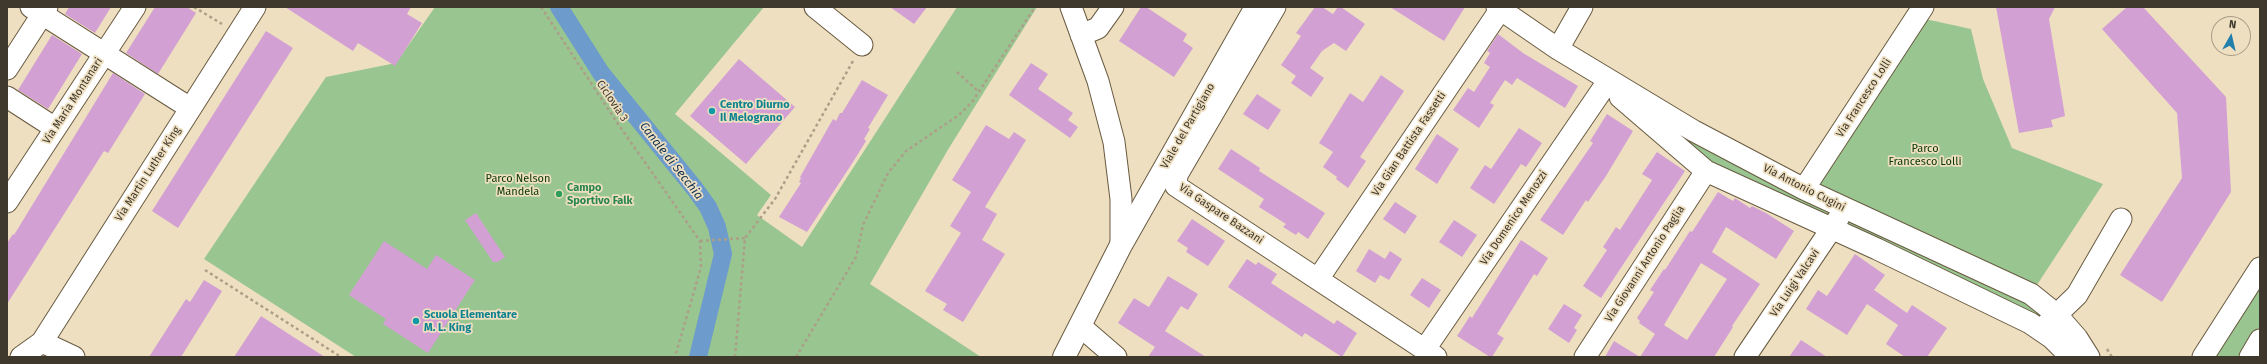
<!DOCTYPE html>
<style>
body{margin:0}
#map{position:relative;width:2267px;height:364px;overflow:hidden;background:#efdfc1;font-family:"Fira Sans",sans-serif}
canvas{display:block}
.frame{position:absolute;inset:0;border:8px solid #3f392d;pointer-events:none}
.north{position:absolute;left:2211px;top:16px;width:40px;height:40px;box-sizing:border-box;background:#efdfc1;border:1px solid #a99d86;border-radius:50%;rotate:8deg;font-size:11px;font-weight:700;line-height:16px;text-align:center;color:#3f392d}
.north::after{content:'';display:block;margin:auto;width:14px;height:18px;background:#227fac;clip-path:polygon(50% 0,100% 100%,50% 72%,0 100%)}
</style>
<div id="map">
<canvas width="2267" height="364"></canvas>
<div class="frame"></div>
<div class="north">N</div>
</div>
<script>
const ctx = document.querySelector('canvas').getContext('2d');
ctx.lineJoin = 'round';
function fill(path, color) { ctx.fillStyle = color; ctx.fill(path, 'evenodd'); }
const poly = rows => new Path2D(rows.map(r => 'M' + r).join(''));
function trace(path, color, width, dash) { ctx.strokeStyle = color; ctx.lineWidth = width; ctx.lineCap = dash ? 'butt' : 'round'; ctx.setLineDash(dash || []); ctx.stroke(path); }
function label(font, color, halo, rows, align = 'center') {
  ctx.font = font + ' "Fira Sans",sans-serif'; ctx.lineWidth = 3.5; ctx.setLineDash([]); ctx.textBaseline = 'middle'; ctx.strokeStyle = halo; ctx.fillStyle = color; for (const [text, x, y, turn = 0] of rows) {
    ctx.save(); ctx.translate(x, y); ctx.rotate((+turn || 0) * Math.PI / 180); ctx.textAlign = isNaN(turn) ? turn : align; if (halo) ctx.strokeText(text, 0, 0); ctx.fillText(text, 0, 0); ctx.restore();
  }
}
fill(poly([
 [435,7,764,7,675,114,771,195,757,215,802,247,957,7,1037,7,949,148,870,284,981,357,356,357,204,259,326,77,396,63],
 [1916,17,1971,29,1983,79,2012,148,2103,184,2031,294,2052,338,1706,171,1619,97,1804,189],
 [2260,264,2260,357,2200,357]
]), '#99c591');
trace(poly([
 [559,7,601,73,695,189,708,207,717,227,723,254,698,357]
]), '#6d9bcc', 18);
fill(poly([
 [69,7,111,7,95,33,65,14],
 [155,7,187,7,196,13,158,74,126,53],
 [285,7,411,7,407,14,422,23,395,66,358,43,353,51],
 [890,7,927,7,914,24],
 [1141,7,1146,7,1187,34,1183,41,1193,48,1174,77,1119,41],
 [1315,7,1322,7,1333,14,1338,7,1341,7,1365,24,1346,51,1334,43,1322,51,1310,68,1324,78,1311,97,1291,83,1296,76,1281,65,1301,36,1296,33],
 [1390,7,1465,7,1444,41],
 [1996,7,2055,7,2049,19,2065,116,2051,120,2053,127,2019,133],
 [2127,7,2143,7,2226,97,2231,192,2162,302,2120,275,2182,178,2177,113,2102,29],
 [266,31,293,48,178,228,152,211],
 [1498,34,1523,53,1578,86,1565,108,1517,78,1512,85,1505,80,1490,103,1494,105,1479,128,1453,110,1468,88,1474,92,1490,67,1484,63,1490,53,1487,51],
 [52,35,82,54,48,109,18,90],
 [739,59,795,107,746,164,690,116],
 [1031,63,1048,74,1038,89,1073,113,1068,120,1078,127,1070,138,1009,95],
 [113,73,145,94,108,153,104,151,7,304,7,243,13,234,14,235],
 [1381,75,1404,91,1360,157,1366,161,1348,188,1336,179,1337,177,1323,167,1333,152,1319,143,1350,93,1363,102],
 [862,80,888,95,868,128,870,129,864,139,866,141,853,162,807,232,779,217,801,183,799,182,801,178,800,177,833,119,836,121,840,113,842,113],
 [1257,94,1281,110,1268,130,1243,114],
 [1607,114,1633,131,1606,176,1588,202,1586,200,1563,235,1540,220,1593,143,1590,141],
 [986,125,1009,139,1014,132,1026,140,985,207,997,214,982,240,1005,254,963,322,943,310,947,304,925,291,961,233,950,226,971,192,952,180],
 [1519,128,1542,143,1526,167,1521,164,1494,204,1470,188,1485,165,1491,169],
 [1437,134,1459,149,1437,184,1415,169],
 [1231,149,1260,168,1259,171,1325,213,1308,239,1298,232,1296,235,1283,227,1286,224,1259,207,1264,199,1218,169],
 [1657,152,1685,171,1601,298,1583,286,1607,250,1603,247,1616,227,1620,230,1652,180,1642,174],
 [1718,192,1733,201,1735,198,1750,208,1752,206,1766,213,1794,231,1776,259,1726,227,1712,252,1760,284,1732,326,1733,327,1714,357,1605,357,1614,341,1640,357,1655,334,1639,323,1640,321,1637,318,1654,292,1650,290,1664,269,1665,270,1690,231,1692,232],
 [1701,263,1727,279,1687,340,1664,325],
 [1395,202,1417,216,1405,234,1383,219],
 [476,213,505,257,498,262,493,262,465,220],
 [1192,219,1225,241,1208,266,1186,252,1188,248,1177,241],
 [1454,220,1477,235,1462,257,1439,242],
 [1521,240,1548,258,1537,276,1534,274,1497,334,1504,338,1492,357,1490,357,1457,336,1470,316,1472,318],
 [384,241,427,269,436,255,475,280,428,353,383,324,386,319,349,295],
 [1369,249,1385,259,1390,251,1402,259,1389,280,1380,275,1375,283,1356,271],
 [1855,254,1885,275,1874,290,1907,313,1912,305,1947,328,1927,357,1905,357,1886,344,1898,325,1867,304,1847,335,1806,309,1818,290,1827,296],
 [1247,259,1256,265,1258,262,1277,274,1271,283,1334,324,1337,320,1357,333,1342,357,1305,333,1302,337,1228,287],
 [1168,276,1198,294,1188,310,1181,306,1165,331,1206,357,1148,357,1155,347,1118,323,1134,298,1149,307],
 [1422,278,1441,290,1429,308,1410,295],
 [204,280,222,291,181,357,149,357,186,299,190,302],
 [1564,304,1582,315,1574,328,1577,330,1569,343,1548,329],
 [261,316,295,338,325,357,234,357],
 [1801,340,1827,357,1789,357]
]), '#d2a0d2');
const minor = poly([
 [31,7,190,108],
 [815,7,862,45],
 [1071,7,1098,81,1114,142,1121,199,1121,245],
 [1275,7,1177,175,1176,186,1436,357],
 [1497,7,1558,49,1694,131,1804,189,2031,294,2056,314,2077,338,2089,357],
 [1081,35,1098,28,1113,7],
 [1558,49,1582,7],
 [7,69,47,7],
 [7,97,55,128],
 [1620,97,1706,171,1877,249,2030,323,2052,338,2071,357],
 [1804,189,1923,7],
 [7,202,135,7],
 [1318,279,1500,10],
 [2047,324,2077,295,2121,219],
 [1080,326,1116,357],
 [42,342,74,357],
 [1425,349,1604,87],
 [21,357,42,342,255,7],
 [1585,357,1706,171],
 [1745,357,1838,219],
 [2203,357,2260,268],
 [2250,357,2260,340]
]);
const major = poly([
 [1064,357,1121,245,1256,7]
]);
trace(minor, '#695b41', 23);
trace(major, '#695b41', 24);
trace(poly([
 [194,7,222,24],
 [541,7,616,121,700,241,701,267,675,357],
 [957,72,978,91],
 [700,241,745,238],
 [205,270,341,357],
 [2107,349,2112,357],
 [735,357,745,238,775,199,853,61],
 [796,357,856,257,863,225,888,173,906,151,959,115,972,102,1035,7]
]), '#ac9f88', 2.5, [3, 3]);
trace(minor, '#fff', 21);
trace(major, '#fff', 22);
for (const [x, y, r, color] of [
 [712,111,4,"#0f9aa8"],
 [559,194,4,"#2e9e5b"],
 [416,321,4,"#0f9aa8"]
]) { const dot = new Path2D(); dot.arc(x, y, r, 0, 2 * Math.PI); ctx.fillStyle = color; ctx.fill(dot); trace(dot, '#efdfc1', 1.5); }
label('11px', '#3f392d', '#efdfc1', [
 ["Via Francesco Lolli",1864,98,-57],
 ["Via Maria Montanari",73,101,-57],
 ["Ciclovia 3",612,101,56],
 ["Viale del Partigiano",1188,126,-60],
 ["Via Gian Battista Fassetti",1409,144,-56],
 ["Via Martin Luther King",148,174,-57],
 ["Via Antonio Cugini",1804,188,27],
 ["Via Gaspare Bazzani",1221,214,34],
 ["Via Domenico Menozzi",1514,218,-56],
 ["Via Giovanni Antonio Paglia",1645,264,-57],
 ["Via Luigi Valcavi",1795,283,-56]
]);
label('bold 11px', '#0d838f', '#efdfc1', [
 ["Centro Diurno",720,105],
 ["Il Melograno",720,118],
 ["Scuola Elementare",424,315],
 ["M. L. King",424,328]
], 'left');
label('11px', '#073601', '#efdfc1', [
 ["Parco",1925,149],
 ["Francesco Lolli",1925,162],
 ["Parco Nelson",518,179],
 ["Mandela",518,192]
]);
label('bold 11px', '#27864d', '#efdfc1', [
 ["Campo",567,188],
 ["Sportivo Falk",567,201]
], 'left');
label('italic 12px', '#0e3051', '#efdfc1', [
 ["Canale di Secchia",671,161,52]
]);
</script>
